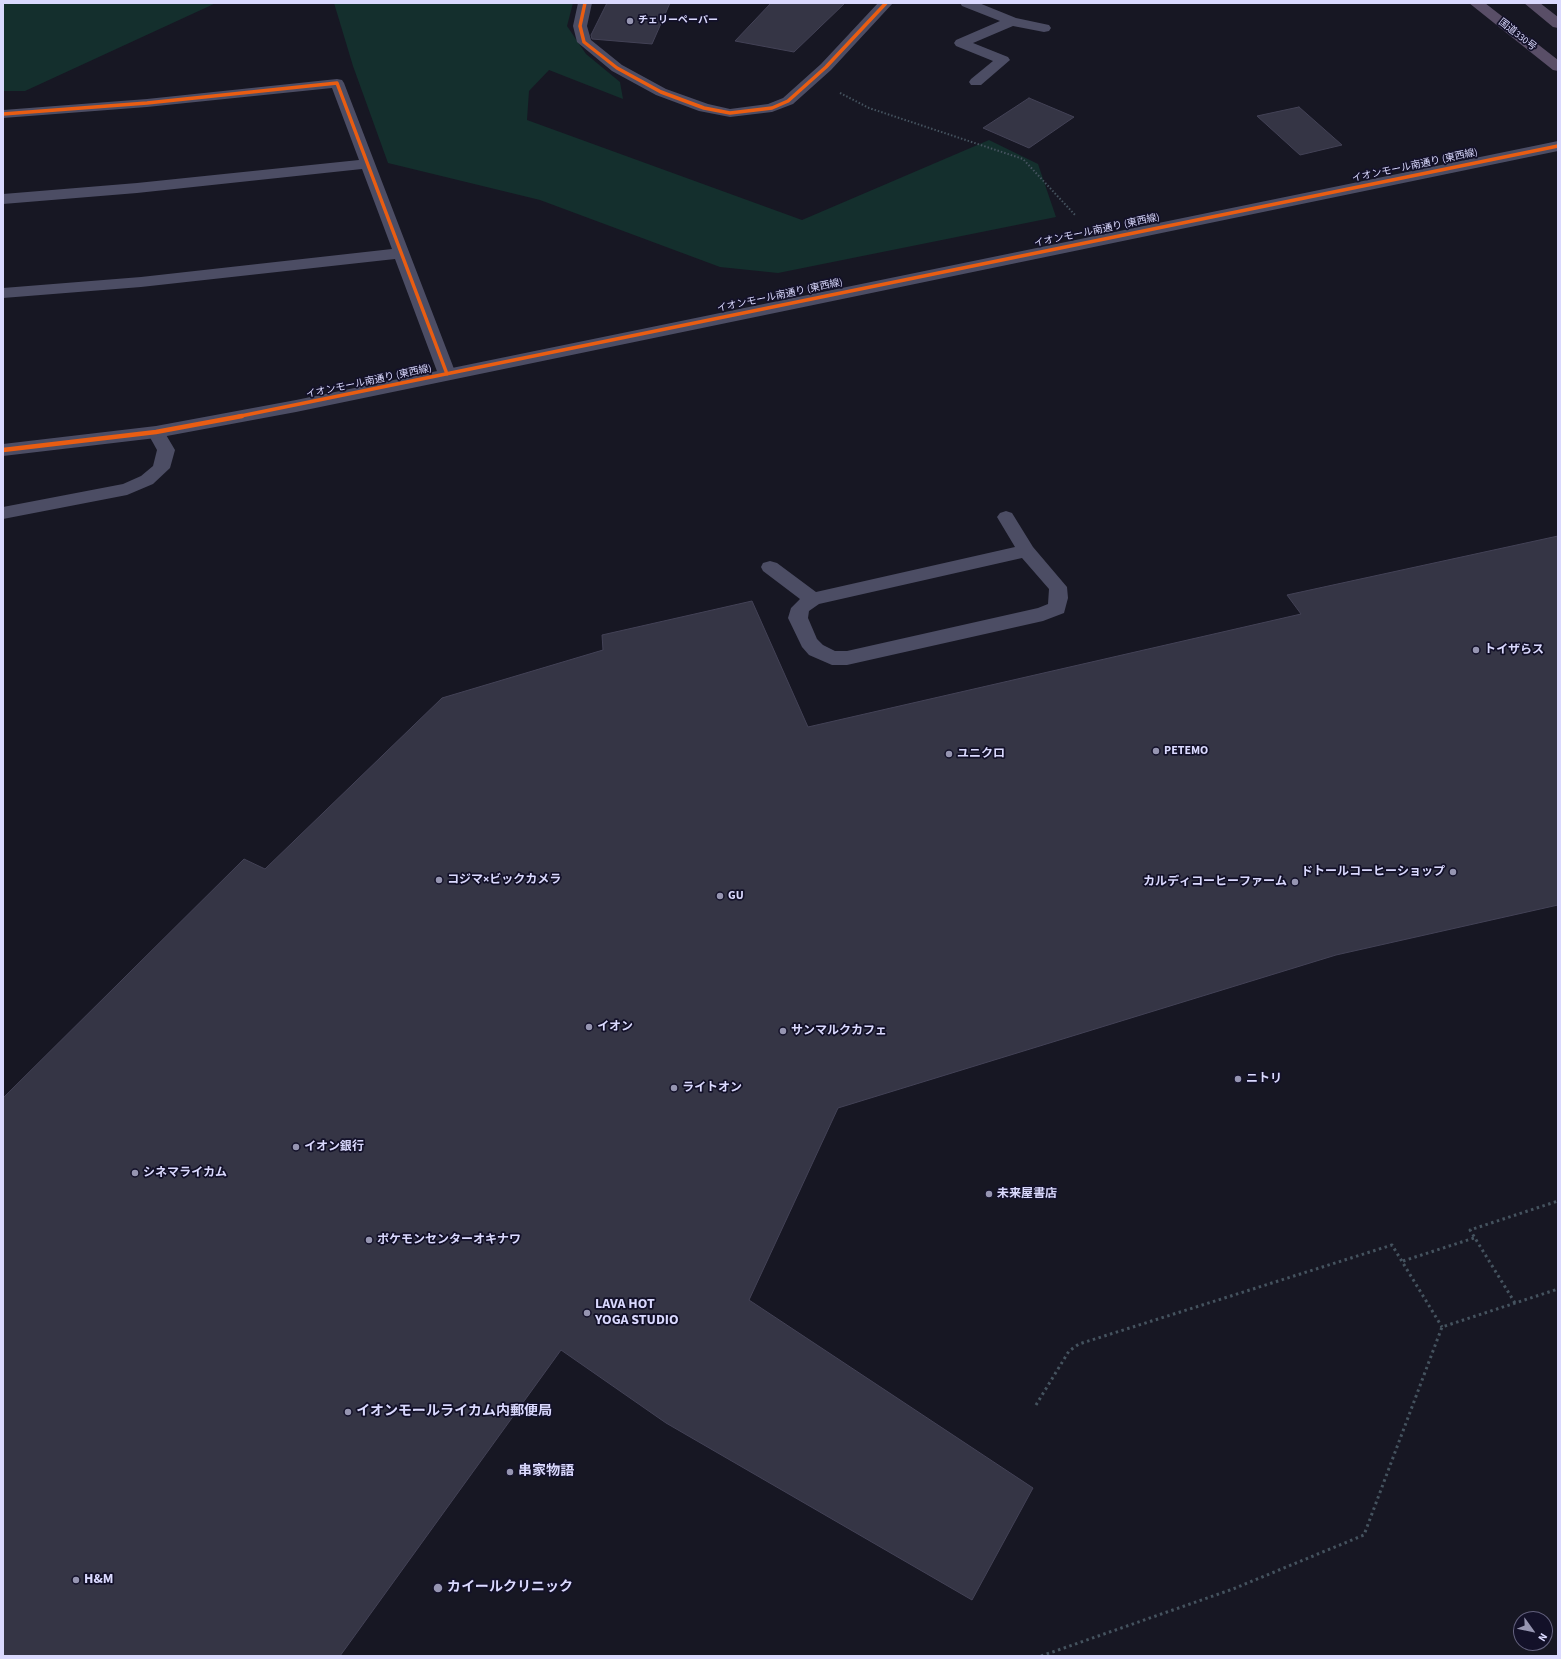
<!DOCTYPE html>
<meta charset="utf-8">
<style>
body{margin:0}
#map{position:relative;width:1561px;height:1659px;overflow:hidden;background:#171723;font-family:"Source Sans 3",sans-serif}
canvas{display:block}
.frame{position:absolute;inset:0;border:4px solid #dad9fe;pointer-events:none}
.north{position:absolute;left:1513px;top:1611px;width:40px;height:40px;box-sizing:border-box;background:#131129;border:1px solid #63617e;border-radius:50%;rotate:123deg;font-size:11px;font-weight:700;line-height:16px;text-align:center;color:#dad9fe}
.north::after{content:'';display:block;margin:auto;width:14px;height:18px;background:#9695b1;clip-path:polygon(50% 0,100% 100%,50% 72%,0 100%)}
</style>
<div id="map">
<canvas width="1561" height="1659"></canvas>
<div class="frame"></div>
<div class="north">N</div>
</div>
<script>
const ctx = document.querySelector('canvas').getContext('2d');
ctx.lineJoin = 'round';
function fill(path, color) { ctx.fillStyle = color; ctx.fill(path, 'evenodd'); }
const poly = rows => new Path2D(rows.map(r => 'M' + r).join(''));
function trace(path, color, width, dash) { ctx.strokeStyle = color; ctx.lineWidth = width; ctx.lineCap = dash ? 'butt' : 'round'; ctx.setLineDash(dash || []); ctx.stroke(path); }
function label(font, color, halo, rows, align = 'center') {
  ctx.font = font + ' "Source Sans 3","Noto Sans JP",sans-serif'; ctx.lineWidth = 3.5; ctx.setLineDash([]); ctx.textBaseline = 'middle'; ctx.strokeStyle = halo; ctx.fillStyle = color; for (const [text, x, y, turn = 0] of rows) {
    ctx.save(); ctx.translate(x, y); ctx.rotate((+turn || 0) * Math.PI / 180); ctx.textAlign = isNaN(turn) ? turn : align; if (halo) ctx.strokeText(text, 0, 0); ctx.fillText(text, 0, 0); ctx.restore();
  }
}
fill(poly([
 [3,3,216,3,25,91,3,91],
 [334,3,573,3,567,26,586,54,620,82,623,99,549,70,529,91,527,120,802,220,989,140,1038,164,1056,217,778,273,720,267,540,200,388,163,353,66]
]), '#142f2d');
const building = poly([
 [607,3,670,3,652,44,592,39,591,35,607,3],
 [771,3,845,3,794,52,735,41,771,3],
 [1029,98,1074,117,1029,148,983,128,1029,98],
 [1299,107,1342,145,1300,155,1257,116,1299,107],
 [1558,536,1558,905,1336,955,838,1108,749,1300,1033,1488,972,1600,666,1423,561,1350,340,1656,3,1656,3,1098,244,859,265,869,442,698,603,650,602,635,752,601,808,727,1301,614,1287,595,1558,536]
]);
fill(building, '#353545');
trace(building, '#434256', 1);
trace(poly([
 [840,93,869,108,1023,159,1076,216]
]), '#45535f', 2, [1.5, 2]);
trace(poly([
 [1403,1261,1474,1238],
 [1515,1303,1470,1230,1558,1201],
 [1036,1405,1069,1351,1079,1344,1392,1245,1442,1327],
 [1041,1656,1233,1589,1364,1535,1442,1327,1558,1289]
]), '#45535f', 3, [2.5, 3.5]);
fill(poly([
 [156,427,162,428,175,450,170,468,153,484,127,495,3,519,3,507,123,484,141,476,153,466,157,450,147,432,150,428,156,427],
 [1006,511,1012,513,1033,547,1067,587,1068,598,1064,613,1043,621,847,665,832,665,809,655,802,647,788,618,791,608,800,599,763,571,761,567,763,563,770,561,777,563,816,592,1015,547,997,517,1000,513,1006,511],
 [1022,558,1049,589,1048,604,1038,608,847,651,835,651,823,645,817,639,808,618,809,611,819,604,1022,558]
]), '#4c4d64');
fill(poly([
 [578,3,592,3,587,26,591,40,622,65,666,89,708,104,730,109,768,104,783,98,821,64,878,3,893,3,831,70,793,104,772,112,730,117,699,111,656,95,612,71,577,42,573,26,578,3],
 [960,3,979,3,1016,18,1049,25,1051,28,1049,31,1044,32,1013,26,973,43,1008,57,1010,60,981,85,971,85,969,82,971,79,993,61,956,46,954,43,956,40,1000,21,962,6,960,3],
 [337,79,342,80,344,83,456,374,453,378,447,379,441,378,438,374,395,259,141,287,3,298,3,288,141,277,392,249,362,169,137,193,3,204,3,194,137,183,359,160,332,88,147,107,3,118,3,110,147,99,337,79]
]), '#4c4d64');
fill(poly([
 [1558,141,1558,151,296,412,156,438,3,456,3,444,156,426,296,400,1558,141]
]), '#4c4d64');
fill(poly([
 [1469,3,1485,3,1558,60,1558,71,1553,70,1469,3],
 [1524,3,1540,3,1558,17,1558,28,1553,27,1524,3]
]), '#594e67');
trace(poly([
 [585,3,580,26,584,42,617,68,661,92,704,108,730,113,772,108,788,101,826,67,886,3],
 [3,114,147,103,337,83,447,374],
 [236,417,1558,146]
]), '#e95d12', 3.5);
trace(poly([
 [3,450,156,432,242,416]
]), '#e95d12', 4.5);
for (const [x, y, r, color] of [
 [630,21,4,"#9695b1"],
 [1476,650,4,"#9695b1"],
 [1156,751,4,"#9695b1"],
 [949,754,4,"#9695b1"],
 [1453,872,4,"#9695b1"],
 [439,880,4,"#9695b1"],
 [1295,882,4,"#9695b1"],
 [720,896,4,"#9695b1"],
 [589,1027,4,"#9695b1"],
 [783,1031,4,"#9695b1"],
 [1238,1079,4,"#9695b1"],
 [674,1088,4,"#9695b1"],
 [296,1147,4,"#9695b1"],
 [135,1173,4,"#9695b1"],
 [989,1194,4,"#9695b1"],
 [369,1240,4,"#9695b1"],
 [587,1313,4,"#9695b1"],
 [348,1412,4,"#9695b1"],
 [510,1472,4,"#9695b1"],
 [76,1580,4,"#9695b1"],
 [438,1588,5,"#9695b1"]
]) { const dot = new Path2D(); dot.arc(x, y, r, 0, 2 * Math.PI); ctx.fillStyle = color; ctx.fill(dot); trace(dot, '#131129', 1.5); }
label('bold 10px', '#dad9fe', '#131129', [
 ["チェリーペーパー",638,21]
], 'left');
label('10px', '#dad9fe', '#131129', [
 ["国道330号",1517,35,38],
 ["イオンモール南通り (東西線)",1415,166,-12],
 ["イオンモール南通り (東西線)",1097,231,-12],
 ["イオンモール南通り (東西線)",780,296,-12],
 ["イオンモール南通り (東西線)",369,382,-12]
]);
label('bold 12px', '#dad9fe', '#131129', [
 ["トイザらス",1484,650],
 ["PETEMO",1164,751],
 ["ユニクロ",957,754],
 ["ドトールコーヒーショップ",1445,872,"right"],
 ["コジマ×ビックカメラ",447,880],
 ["カルディコーヒーファーム",1287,882,"right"],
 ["GU",728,896],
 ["イオン",597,1027],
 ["サンマルクカフェ",791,1031],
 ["ニトリ",1246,1079],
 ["ライトオン",682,1088],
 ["イオン銀行",304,1147],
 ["シネマライカム",143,1173],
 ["未来屋書店",997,1194],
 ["ポケモンセンターオキナワ",377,1240]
], 'left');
label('bold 14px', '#dad9fe', '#131129', [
 ["LAVA HOT",595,1305],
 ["YOGA STUDIO",595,1321],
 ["イオンモールライカム内郵便局",356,1412],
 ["串家物語",518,1472],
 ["H&M",84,1580],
 ["カイールクリニック",447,1588]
], 'left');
</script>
